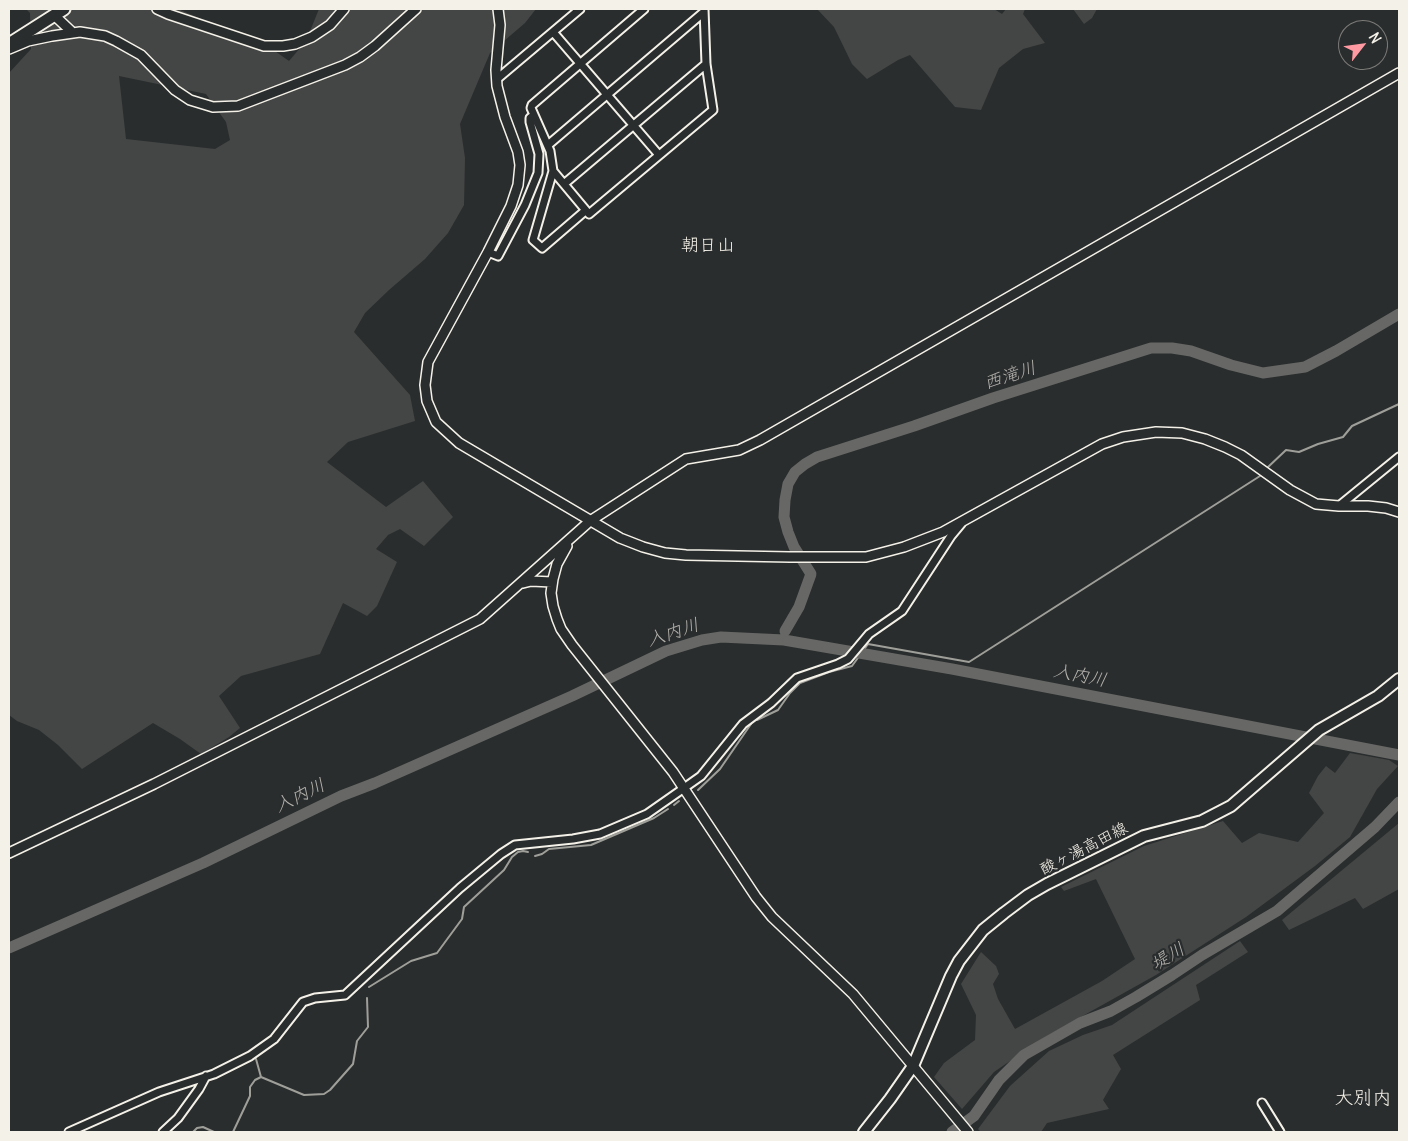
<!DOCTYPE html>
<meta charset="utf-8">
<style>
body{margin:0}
#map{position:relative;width:1408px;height:1141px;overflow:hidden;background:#2a2d2e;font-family:Delius,sans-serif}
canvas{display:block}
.frame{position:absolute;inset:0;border:10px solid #f4f1e8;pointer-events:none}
.north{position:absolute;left:1338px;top:20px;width:50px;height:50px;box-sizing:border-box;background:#2a2d2e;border:1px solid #7b7b78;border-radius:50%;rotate:60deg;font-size:14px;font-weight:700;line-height:20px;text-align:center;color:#f4f1e8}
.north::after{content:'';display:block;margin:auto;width:18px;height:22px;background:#ff9aa2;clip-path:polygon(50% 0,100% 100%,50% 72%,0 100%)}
</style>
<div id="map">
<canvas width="1408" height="1141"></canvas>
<div class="frame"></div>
<div class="north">N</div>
</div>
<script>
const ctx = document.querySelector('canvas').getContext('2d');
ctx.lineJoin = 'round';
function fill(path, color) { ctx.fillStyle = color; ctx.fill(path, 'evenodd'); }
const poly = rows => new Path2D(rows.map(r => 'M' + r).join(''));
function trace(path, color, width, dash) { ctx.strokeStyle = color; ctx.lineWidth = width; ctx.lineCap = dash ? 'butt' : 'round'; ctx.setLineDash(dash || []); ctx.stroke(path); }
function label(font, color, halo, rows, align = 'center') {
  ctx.font = font + ' Delius,"Klee One",sans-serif'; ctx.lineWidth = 4.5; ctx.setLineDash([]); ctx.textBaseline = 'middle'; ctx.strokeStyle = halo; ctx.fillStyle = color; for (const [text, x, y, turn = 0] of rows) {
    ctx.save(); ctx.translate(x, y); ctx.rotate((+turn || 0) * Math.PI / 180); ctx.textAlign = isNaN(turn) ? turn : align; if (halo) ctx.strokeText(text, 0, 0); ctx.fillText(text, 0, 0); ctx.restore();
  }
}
fill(poly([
 [26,9,178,9,272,49,289,61,306,41,319,9,536,9,525,23,490,53,460,124,465,158,464,205,448,233,425,259,389,290,365,313,354,332,410,395,415,421,348,442,327,462,386,507,423,481,453,517,424,546,400,529,388,535,376,549,397,562,377,606,367,616,343,603,320,654,241,676,219,696,240,728,229,737,201,754,180,739,153,723,82,769,58,745,39,730,17,721,9,715,9,73,31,49,30,13],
 [119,76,206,94,226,122,230,140,215,149,126,139],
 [817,9,994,9,1002,14,1006,9,1025,9,1023,14,1045,43,1023,49,999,68,981,110,955,107,910,55,898,60,867,79,852,64,834,27],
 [1073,9,1097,9,1092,18,1084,24],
 [1350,753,1389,760,1398,766,1377,789,1350,837,1315,866,1246,917,1156,975,1045,1037,994,1072,962,1109,934,1077,944,1063,975,1040,976,1015,961,984,981,952,996,966,999,974,993,984,998,999,1015,1029,1102,981,1135,959,1096,879,1064,891,1061,887,1144,846,1223,821,1242,843,1259,833,1298,842,1324,813,1309,793,1318,776,1326,766,1335,773],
 [1399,823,1399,889,1363,909,1355,898,1289,930,1282,920],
 [1240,941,1248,952,1196,985,1200,1000,1113,1055,1121,1069,1103,1100,1109,1109,1047,1123,1041,1132,981,1132,978,1129,1010,1086,1049,1051,1083,1035,1112,1025]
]), '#444645');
trace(poly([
 [1267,468,1286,450,1299,452,1318,444,1343,437,1352,426,1399,404],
 [757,720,778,710,790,693,800,683,829,672,852,666,868,644,969,662,1260,476],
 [698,790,720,769,751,724],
 [674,805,679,801],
 [535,856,542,854,549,849,591,845,654,818,668,809],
 [369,987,411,961,437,953,462,919,464,907,504,870,512,857,518,852,523,851,528,852],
 [256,1059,261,1077,304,1095,324,1094,330,1090,353,1064,357,1041,368,1027,367,998],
 [193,1132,197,1128,203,1127,214,1132],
 [233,1132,250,1096,250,1087,255,1080,261,1077]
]), '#9f9f9a', 2);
trace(poly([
 [785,631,799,607,811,574,794,547,788,532,784,517,785,500,788,484,795,472,805,464,817,457,914,426,993,398,1151,348,1172,348,1191,351,1231,365,1263,373,1305,367,1336,351,1399,314],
 [9,948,203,863,341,796,375,783,572,696,666,651,702,640,721,637,784,640,952,669,1399,755],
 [952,1132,974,1116,999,1080,1024,1055,1080,1023,1111,1011,1136,997,1172,975,1202,955,1277,911,1375,827,1399,802]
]), '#676866', 11);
const minor = poly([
 [553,32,659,155],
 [497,79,580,9],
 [548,145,704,12],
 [553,171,589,214,713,110,706,64,704,9],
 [564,184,706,64],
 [585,211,542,248,533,240,553,171,550,151,531,108,532,105,644,9],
 [488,252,498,256,525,205,538,173,539,154,530,122,530,118,534,115],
 [1339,506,1399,457],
 [1262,1103,1280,1132],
 [69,1132,159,1092,214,1074,250,1056,274,1039,303,1002,315,998,345,995,460,888,501,854,515,845,573,839,600,834,647,814,677,793,701,776,743,724,771,703,797,678,838,664,848,659,869,634,902,611,951,536,961,524],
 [163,1132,178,1118,199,1089,206,1076]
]);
const tertiary = poly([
 [157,9,168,14,264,46,283,46,295,44,312,37,330,25,344,9],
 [498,9,500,25,496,70,497,86,505,117,518,152,520,165,518,185,511,206,488,252,428,362,425,385,427,401,436,422,459,443,620,538,643,547,665,553,686,555,790,557,866,557,904,547,943,532,1102,444,1123,437,1156,432,1182,433,1205,439,1225,447,1241,455,1290,490,1316,504,1339,506,1368,506,1386,508,1399,512],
 [54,15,73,33],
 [9,49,28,41,52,36,80,32,105,36,116,41,141,55,175,90,190,100,213,107,238,106,345,65,360,57,375,46,416,9],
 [567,546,557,564,553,579,551,593,553,606,557,619,561,629,572,645,673,772,756,897,772,917,853,994,968,1132],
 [523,583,531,581,552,582],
 [9,853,154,784,480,619,590,521,686,459,739,450,760,440,1399,73]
]);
const secondary = poly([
 [864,1132,890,1099,913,1066,951,976,959,961,983,930,1004,913,1028,895,1047,884,1144,836,1202,821,1231,806,1319,730,1378,696,1399,679]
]);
const primary = poly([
 [9,44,64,9]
]);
trace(minor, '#f4f1e8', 11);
trace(tertiary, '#f4f1e8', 12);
trace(secondary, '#f4f1e8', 14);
trace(primary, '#f4f1e8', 15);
trace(minor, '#2a2d2e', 7);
trace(tertiary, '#2a2d2e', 9);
trace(secondary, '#2a2d2e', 10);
trace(primary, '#2a2d2e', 11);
label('16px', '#f4f1e8', '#2a2d2e', [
 ["酸ヶ湯高田線",1084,849,-27]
]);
label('18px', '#f4f1e8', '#2a2d2e', [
 ["朝日山",708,246]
]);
label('italic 18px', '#b5b3ae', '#2a2d2e', [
 ["西滝川",1010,376,-18],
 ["入内川",673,633,-18],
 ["入内川",1080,676,11],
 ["入内川",300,796,-26],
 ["堤川",1168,957,-31]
]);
label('19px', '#f4f1e8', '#2a2d2e', [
 ["大別内",1363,1099]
]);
</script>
